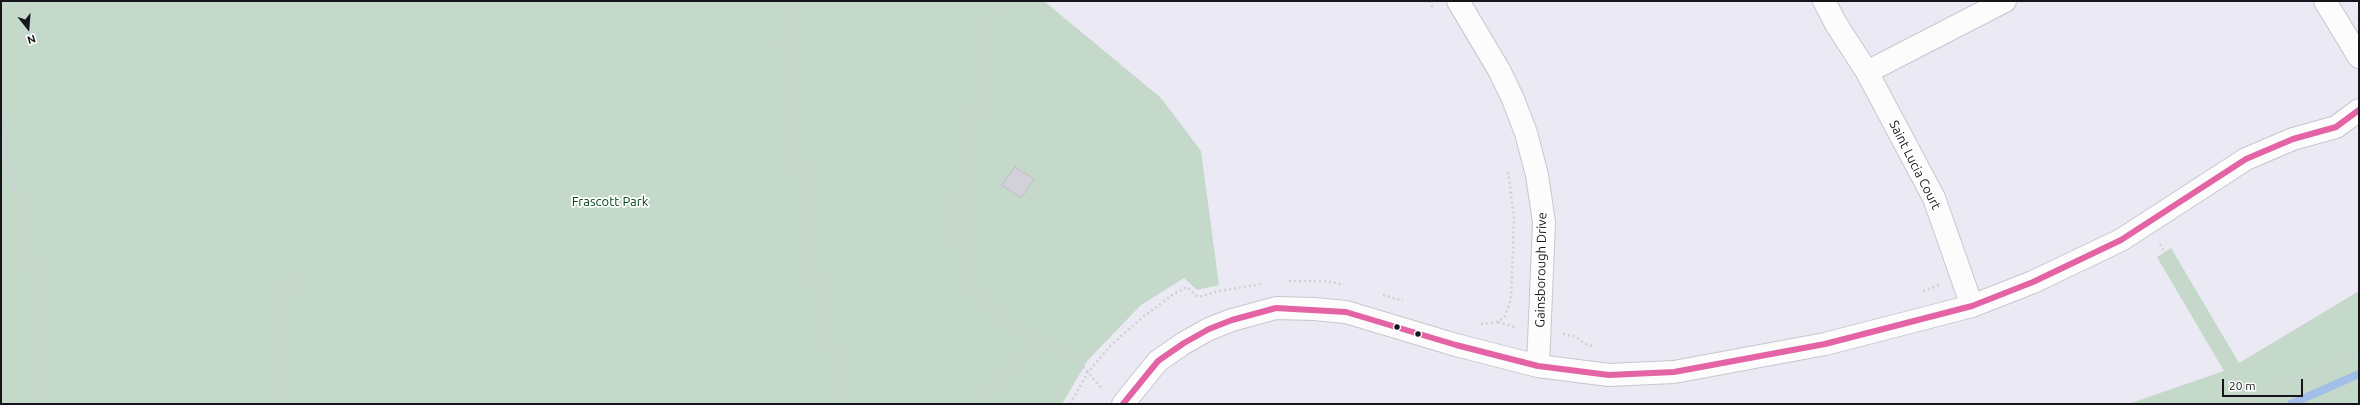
<!DOCTYPE html>
<style>
body{margin:0}
#map{position:relative;width:2360px;height:405px;overflow:hidden;background:#ebe9f4;font-family:Ubuntu,sans-serif}
canvas{display:block}
.frame{position:absolute;inset:0;border:2px solid #16151b;pointer-events:none}
.north{position:absolute;left:8px;top:8px;width:40px;height:40px;-webkit-text-stroke:3px #fff;paint-order:stroke;rotate:163deg;font-size:11px;font-weight:700;line-height:16px;text-align:center;color:#16151b}
.north::after{content:'';display:block;margin:auto;width:14px;height:18px;background:#16151b;clip-path:polygon(50% 0,100% 100%,50% 72%,0 100%)}
.scale{position:absolute;left:2222px;top:379px;width:81px;height:18px;box-sizing:border-box;border:2px solid #16151b;border-top:0;padding-left:5px;font-size:12px;line-height:14px;white-space:nowrap;color:#16151b;-webkit-text-stroke:3px #fff;paint-order:stroke}
</style>
<div id="map">
<canvas width="2360" height="405"></canvas>
<div class="frame"></div>
<div class="north">N</div>
<div class="scale">20 m</div>
</div>
<script>
const ctx = document.querySelector('canvas').getContext('2d');
ctx.lineJoin = 'round';
function fill(path, color) { ctx.fillStyle = color; ctx.fill(path, 'evenodd'); }
const poly = rows => new Path2D(rows.map(r => 'M' + r).join(''));
function trace(path, color, width, dash) { ctx.strokeStyle = color; ctx.lineWidth = width; ctx.lineCap = dash ? 'butt' : 'round'; ctx.setLineDash(dash || []); ctx.stroke(path); }
function label(font, color, halo, rows, align = 'center') {
  ctx.font = font + ' Ubuntu,sans-serif'; ctx.lineWidth = 3.5; ctx.setLineDash([]); ctx.textBaseline = 'middle'; ctx.strokeStyle = halo; ctx.fillStyle = color; for (const [text, x, y, turn = 0] of rows) {
    ctx.save(); ctx.translate(x, y); ctx.rotate((+turn || 0) * Math.PI / 180); ctx.textAlign = isNaN(turn) ? turn : align; if (halo) ctx.strokeText(text, 0, 0); ctx.fillText(text, 0, 0); ctx.restore();
  }
}
fill(poly([
 [1,1,1044,1,1161,98,1201,151,1219,285,1197,290,1184,278,1141,305,1088,360,1062,404,1,404],
 [2171,248,2239,363,2359,291,2359,404,2128,404,2224,371,2157,257]
]), '#c4d9ca');
trace(poly([
 [2291,404,2359,374]
]), '#a3bfe8', 8);
const building = poly([
 [1015,167,1034,179,1021,198,1002,185,1015,167]
]);
fill(building, '#d2d0d8');
trace(building, '#bfbec5', 1);
const minor = poly([
 [1458,1,1499,70,1513,99,1526,133,1537,175,1544,222,1538,366],
 [1824,1,1836,24,1867,72,1934,198,1972,306],
 [2325,1,2359,57],
 [1867,72,2005,1],
 [1123,404,1158,361,1184,343,1209,329,1232,320,1276,308,1314,309,1346,312,1456,345,1538,366,1609,375,1674,372,1825,344,1972,306,2033,282,2121,240,2246,159,2293,139,2336,127,2359,110]
]);
trace(minor, '#c8c6ce', 24);
trace(poly([
 [786,1,784,47,811,259,845,404],
 [1002,1,980,35,980,82,975,119,965,159,960,191,959,224,961,258,974,291,994,313,1082,365,1103,390],
 [1429,1,1433,8],
 [1,110,13,183,33,269,43,404],
 [2160,244,2252,399],
 [1289,281,1327,281,1344,285],
 [1923,291,1939,285],
 [1383,295,1403,301],
 [1498,322,1515,327],
 [1481,324,1498,322,1505,316,1511,299,1514,218,1508,171],
 [1563,334,1574,336,1586,344,1593,346],
 [279,404,278,362,282,313,285,295,292,276],
 [977,404,1041,341],
 [1070,404,1088,372,1111,345,1143,317,1172,295,1187,287,1198,297,1219,291,1262,284],
 [2239,404,2267,394,2359,352]
]), '#d0d0d2', 2.5, [2, 3]);
trace(minor, '#fcfcfd', 22);
trace(poly([
 [1123,404,1158,361,1184,343,1209,329,1232,320,1276,308,1346,312,1456,345,1538,366,1609,375,1674,372,1825,344,1972,306,2033,282,2121,240,2246,159,2293,139,2336,127,2359,110]
]), '#e463a4', 6);
for (const [x, y, r, color] of [
 [1397,327,3.5,"#16151b"],
 [1418,334,3.5,"#16151b"]
]) { const dot = new Path2D(); dot.arc(x, y, r, 0, 2 * Math.PI); ctx.fillStyle = color; ctx.fill(dot); trace(dot, '#fff', 1.5); }
label('13px', '#16151b', '#fff', [
 ["Saint Lucia Court",1915,165,63],
 ["Gainsborough Drive",1541,270,-89]
]);
label('13px', '#024416', '#fff', [
 ["Frascott Park",610,202]
]);
</script>
